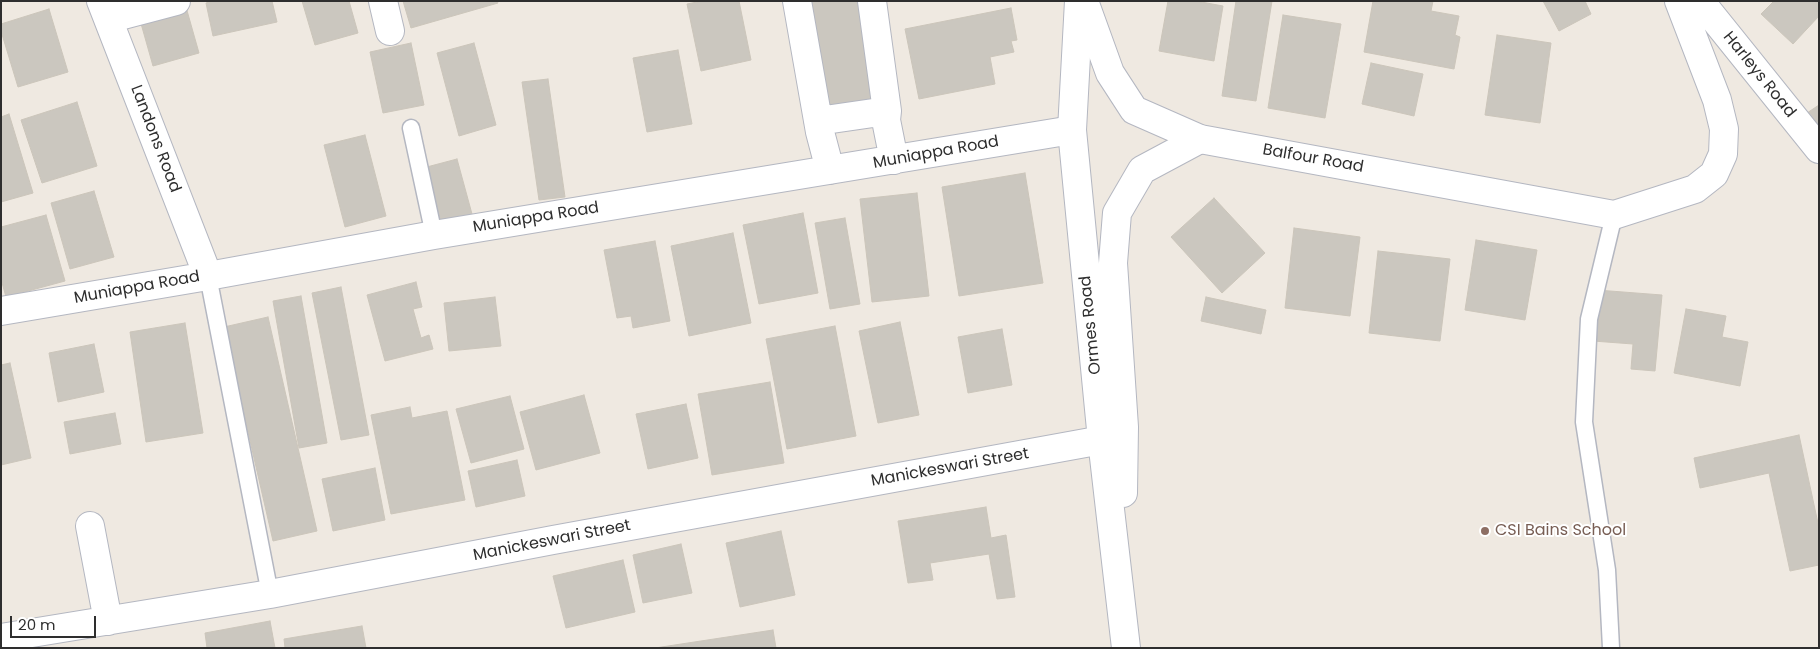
<!DOCTYPE html>
<style>
body{margin:0}
#map{position:relative;width:1820px;height:649px;overflow:hidden;background:#efe9e1;font-family:Poppins,sans-serif}
canvas{display:block}
.frame{position:absolute;inset:0;border:2px solid #2e2e2e;pointer-events:none}
.scale{position:absolute;left:10px;top:616px;width:86px;height:22px;box-sizing:border-box;border:2px solid #2e2e2e;border-top:0;padding-left:6px;font-size:15px;line-height:18px;white-space:nowrap;color:#2e2e2e;-webkit-text-stroke:4px #fff;paint-order:stroke}
</style>
<div id="map">
<canvas width="1820" height="649"></canvas>
<div class="frame"></div>
<div class="scale">20 m</div>
</div>
<script>
const ctx = document.querySelector('canvas').getContext('2d');
ctx.lineJoin = 'round';
function fill(path, color) { ctx.fillStyle = color; ctx.fill(path, 'evenodd'); }
const poly = rows => new Path2D(rows.map(r => 'M' + r).join(''));
function trace(path, color, width, dash) { ctx.strokeStyle = color; ctx.lineWidth = width; ctx.lineCap = dash ? 'butt' : 'round'; ctx.setLineDash(dash || []); ctx.stroke(path); }
function label(font, color, halo, rows, align = 'center') {
  ctx.font = font + ' Poppins,sans-serif'; ctx.lineWidth = 4; ctx.setLineDash([]); ctx.textBaseline = 'middle'; ctx.strokeStyle = halo; ctx.fillStyle = color; for (const [text, x, y, turn = 0] of rows) {
    ctx.save(); ctx.translate(x, y); ctx.rotate((+turn || 0) * Math.PI / 180); ctx.textAlign = isNaN(turn) ? turn : align; if (halo) ctx.strokeText(text, 0, 0); ctx.fillText(text, 0, 0); ctx.restore();
  }
}
const building = poly([
 [213,1,272,1,277,22,213,36,206,3,213,1],
 [302,1,349,1,358,33,315,45,302,1],
 [403,1,497,1,498,3,411,28,403,1],
 [702,1,739,1,751,60,701,71,687,4,702,1],
 [800,1,867,1,878,104,820,114,800,1],
 [1168,1,1196,1,1223,6,1214,61,1159,51,1168,1],
 [1236,1,1272,1,1256,101,1222,96,1236,1],
 [1373,1,1433,1,1431,11,1459,16,1455,35,1460,37,1454,69,1364,52,1373,1],
 [1543,1,1585,1,1591,14,1559,31,1543,1],
 [1774,1,1819,1,1819,16,1793,44,1761,14,1774,1],
 [186,7,199,53,153,66,140,20,186,7],
 [1011,8,1017,40,1011,41,1014,52,990,57,995,84,919,99,905,29,1011,8],
 [49,9,68,72,18,87,1,31,1,24,49,9],
 [1283,15,1341,24,1325,118,1268,108,1283,15],
 [1497,35,1551,43,1540,123,1485,115,1497,35],
 [411,43,424,105,383,113,370,52,411,43],
 [474,43,496,125,459,136,437,53,474,43],
 [678,50,692,124,647,132,633,58,678,50],
 [1371,63,1423,74,1414,116,1362,104,1371,63],
 [548,79,565,197,539,200,522,82,548,79],
 [77,102,97,166,42,183,21,120,77,102],
 [1819,105,1819,129,1807,113,1819,105],
 [9,114,33,193,1,202,1,117,9,114],
 [365,135,386,216,345,227,324,145,365,135],
 [457,159,472,214,437,223,423,168,457,159],
 [1025,173,1043,283,959,296,942,187,1025,173],
 [94,191,114,257,70,269,51,203,94,191],
 [917,193,929,296,872,302,860,199,917,193],
 [1214,198,1265,253,1222,293,1171,237,1214,198],
 [803,213,818,293,759,304,743,225,803,213],
 [46,215,65,281,6,297,1,279,1,227,46,215],
 [845,218,860,304,830,309,815,223,845,218],
 [1294,228,1360,237,1350,316,1285,308,1294,228],
 [733,233,751,323,689,336,671,246,733,233],
 [1476,240,1537,250,1525,320,1465,310,1476,240],
 [655,241,670,321,633,328,631,316,617,318,604,250,655,241],
 [1378,251,1450,259,1440,341,1369,333,1378,251],
 [416,282,422,307,413,309,421,338,429,335,433,349,385,361,367,295,416,282],
 [341,287,369,435,341,440,312,293,341,287],
 [1597,290,1662,295,1655,371,1631,369,1633,344,1593,341,1597,290],
 [301,296,327,443,299,448,273,301,301,296],
 [495,297,501,346,449,351,444,303,495,297],
 [1206,297,1266,310,1261,334,1201,321,1206,297],
 [1686,309,1726,316,1722,337,1748,342,1740,386,1674,373,1686,309],
 [268,317,317,531,273,541,224,327,268,317],
 [900,322,919,415,878,423,859,331,900,322],
 [185,323,203,433,146,442,130,332,185,323],
 [835,326,856,436,787,449,766,339,835,326],
 [1002,329,1012,385,968,393,958,337,1002,329],
 [94,344,104,392,58,402,49,353,94,344],
 [10,363,31,458,1,465,1,365,10,363],
 [770,382,784,463,712,475,698,394,770,382],
 [584,395,600,453,536,470,520,412,584,395],
 [510,396,524,449,471,463,456,409,510,396],
 [686,404,698,458,648,469,636,414,686,404],
 [410,407,412,418,447,411,465,500,391,514,371,415,410,407],
 [115,413,121,444,70,454,64,422,115,413],
 [1799,435,1819,528,1819,565,1790,571,1769,473,1700,488,1694,458,1799,435],
 [517,460,525,496,476,507,468,471,517,460],
 [375,468,385,520,333,531,322,479,375,468],
 [986,507,991,538,1006,535,1015,597,997,599,989,554,930,563,933,580,908,583,898,521,986,507],
 [781,531,795,595,740,607,726,543,781,531],
 [681,544,692,593,643,603,633,555,681,544],
 [623,560,635,612,566,628,553,576,623,560],
 [270,621,275,648,207,648,205,633,270,621],
 [362,626,366,648,285,648,284,639,362,626],
 [773,630,776,648,655,648,773,630]
]);
fill(building, '#cbc7bf');
trace(building, '#cbc5ba', 1);
const service = poly([
 [411,128,434,235],
 [208,276,270,594],
 [1611,648,1607,570,1584,422,1589,319,1614,215]
]);
const minor = poly([
 [101,1,208,276],
 [383,1,390,31],
 [797,1,820,132,830,170],
 [872,1,887,111,886,120,894,160],
 [108,19,176,1],
 [818,121,887,111],
 [1,311,208,276,434,235,1072,130],
 [90,526,108,621],
 [1,638,270,594,553,540,1102,440]
]);
const tertiary = poly([
 [1079,1,1072,130,1102,440,1126,648],
 [1123,493,1124,427,1113,263,1117,213,1142,170,1200,139]
]);
const secondary = poly([
 [1084,1,1110,73,1134,110,1200,139,1614,215,1695,189,1714,174,1723,154,1724,129,1717,100,1679,1],
 [1700,1,1819,149]
]);
trace(service, '#b4b7c1', 19);
trace(minor, '#b4b7c1', 30);
trace(tertiary, '#b4b7c1', 30);
trace(secondary, '#b4b7c1', 30);
trace(service, '#fff', 16);
trace(minor, '#fff', 28);
trace(tertiary, '#fff', 28);
trace(secondary, '#fff', 28);
for (const [x, y, r, color] of [
 [1485,531,5,"#8d6e63"]
]) { const dot = new Path2D(); dot.arc(x, y, r, 0, 2 * Math.PI); ctx.fillStyle = color; ctx.fill(dot); trace(dot, '#fff', 2); }
label('16px', '#2e2e2e', '#fff', [
 ["Harleys Road",1759,75,51],
 ["Landons Road",155,139,69],
 ["Muniappa Road",936,153,-10],
 ["Balfour Road",1313,159,10],
 ["Muniappa Road",536,218,-9],
 ["Muniappa Road",137,288,-10],
 ["Ormes Road",1091,325,-96],
 ["Manickeswari Street",950,468,-10],
 ["Manickeswari Street",552,541,-11]
]);
label('16px', '#785e54', '#fff', [
 ["CSI Bains School",1495,531]
], 'left');
</script>
